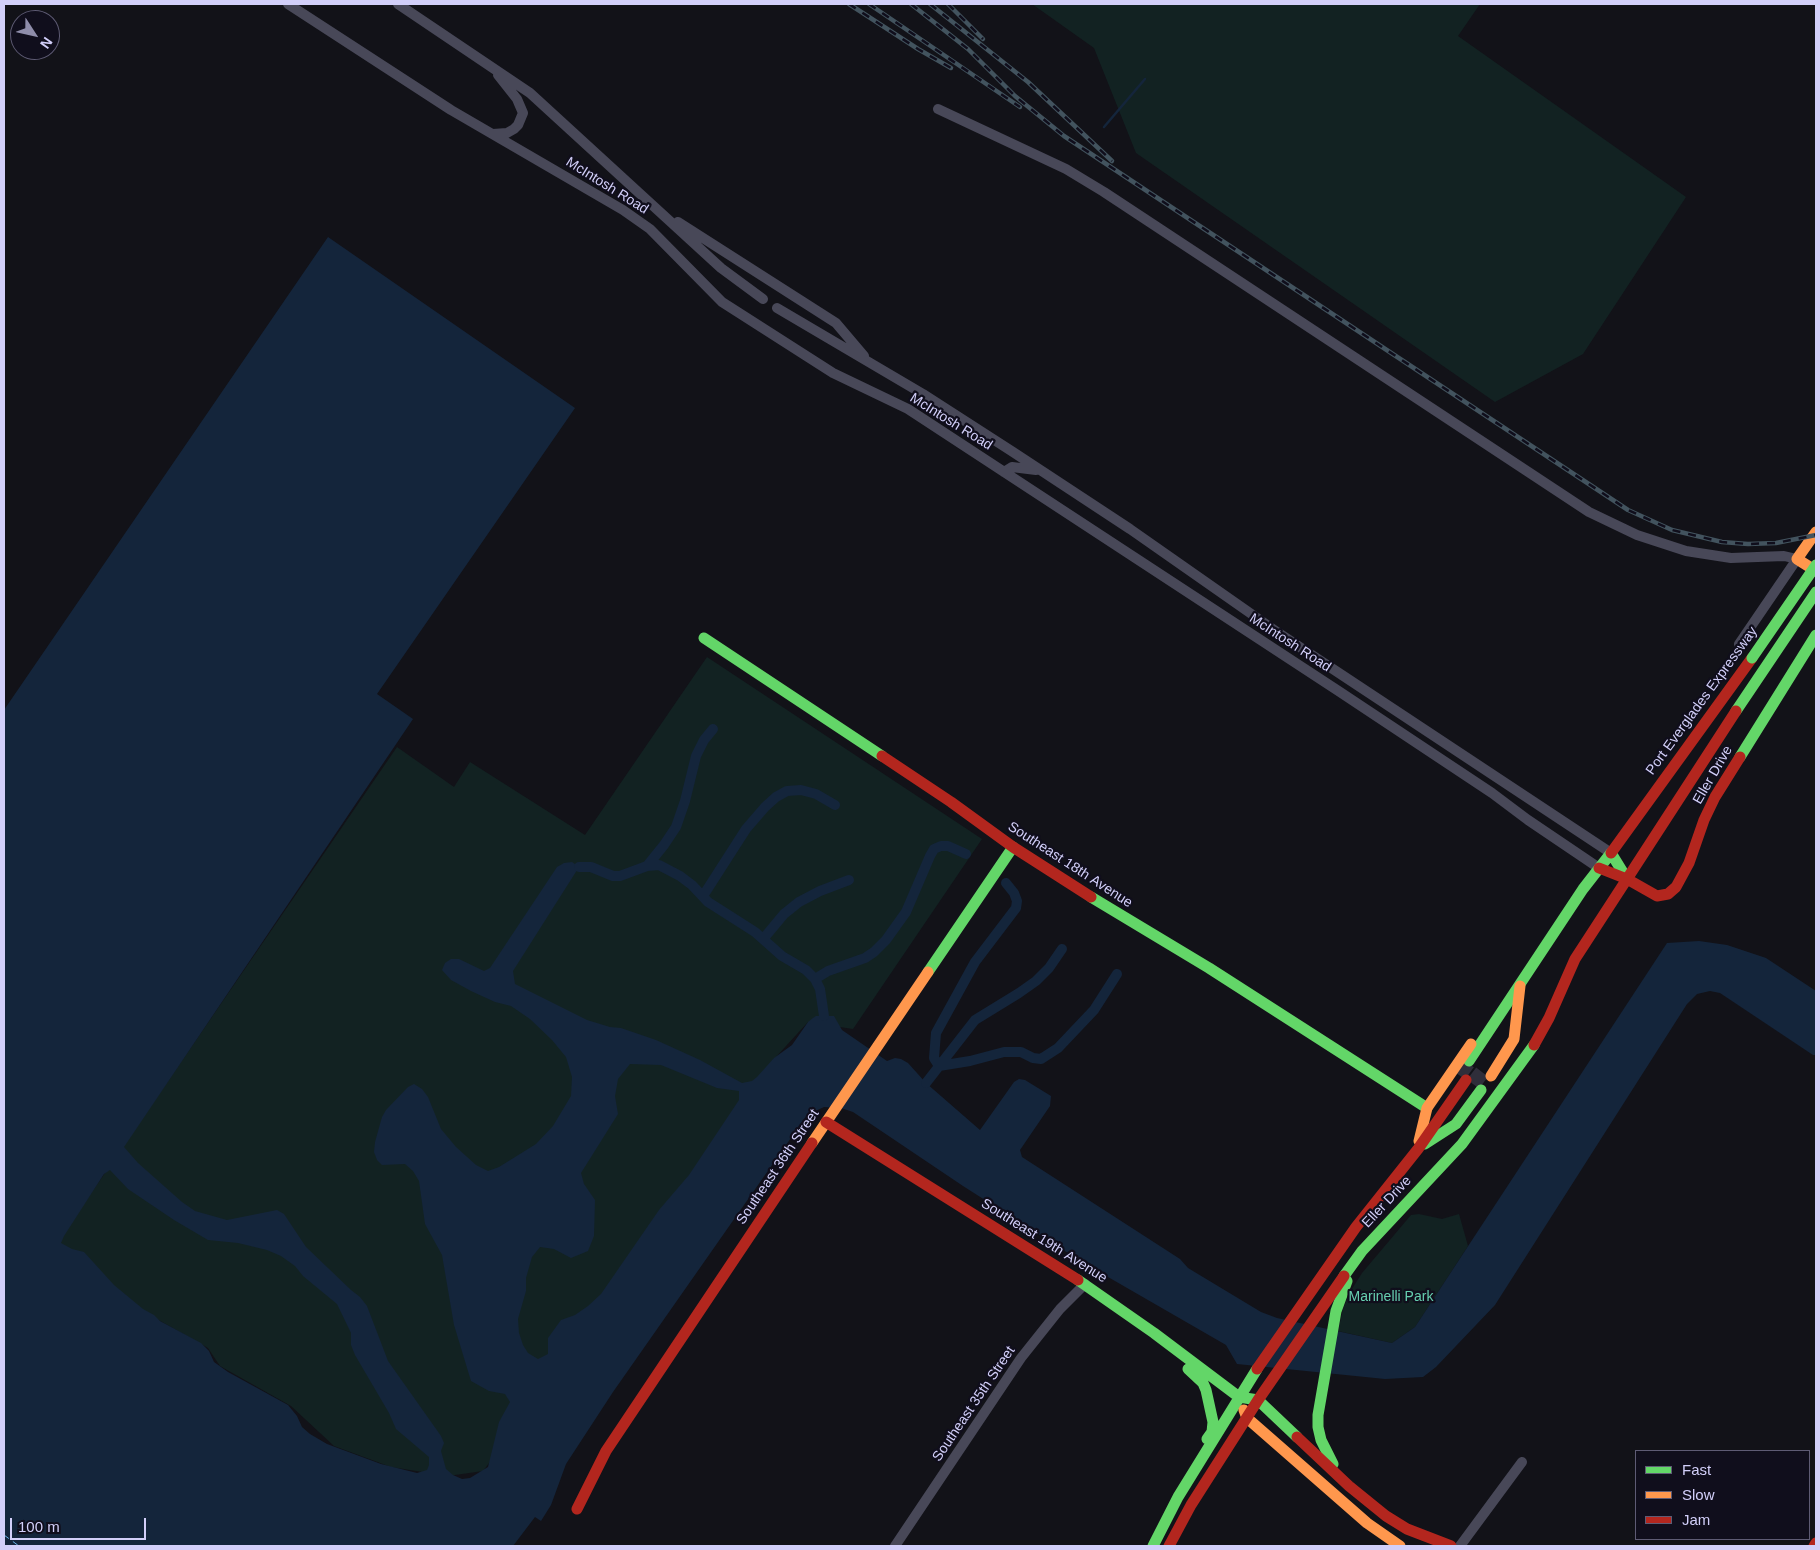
<!DOCTYPE html>
<style>
body{margin:0}
#map{position:relative;width:1820px;height:1550px;overflow:hidden;background:#121218;font-family:Helvetica,sans-serif}
canvas{display:block}
.frame{position:absolute;inset:0;border:5px solid #d2cff9;pointer-events:none}
.legend{position:absolute;left:1635px;top:1450px;width:175px;height:90px;box-sizing:border-box;background:#100e1c;border:1px solid #5e5b74;margin:0;padding:6px 9px;list-style:none;font-size:15px;color:#d2cff9}
.legend li{display:flex;align-items:center;gap:10px;height:25px}
.legend b{width:25px;border:1px solid #5e5b74}
.north{position:absolute;left:10px;top:10px;width:50px;height:50px;box-sizing:border-box;background:#100e1c;border:1px solid #5e5b74;border-radius:50%;rotate:125deg;font-size:14px;font-weight:700;line-height:20px;text-align:center;color:#d2cff9}
.north::after{content:'';display:block;margin:auto;width:18px;height:22px;background:#8f8daa;clip-path:polygon(50% 0,100% 100%,50% 72%,0 100%)}
.scale{position:absolute;left:10px;top:1518px;width:136px;height:22px;box-sizing:border-box;border:2px solid #d2cff9;border-top:0;padding-left:6px;font-size:15px;line-height:18px;white-space:nowrap;color:#d2cff9;-webkit-text-stroke:4px #100e1c;paint-order:stroke}
</style>
<div id="map">
<canvas width="1820" height="1550"></canvas>
<div class="frame"></div>
<ul class="legend">
<li><b style="height:6px;background:#63d668"></b>Fast</li>
<li><b style="height:6px;background:#ff974d"></b>Slow</li>
<li><b style="height:6px;background:#b3261e"></b>Jam</li>
</ul>
<div class="north">N</div>
<div class="scale">100 m</div>
</div>
<script>
const ctx = document.querySelector('canvas').getContext('2d');
ctx.lineJoin = 'round';
function fill(path, color) { ctx.fillStyle = color; ctx.fill(path, 'evenodd'); }
const poly = rows => new Path2D(rows.map(r => 'M' + r).join(''));
function trace(path, color, width, dash) { ctx.strokeStyle = color; ctx.lineWidth = width; ctx.lineCap = dash ? 'butt' : 'round'; ctx.setLineDash(dash || []); ctx.stroke(path); }
function label(font, color, halo, rows, align = 'center') {
  ctx.font = font + ' Helvetica,sans-serif'; ctx.lineWidth = 4.5; ctx.setLineDash([]); ctx.textBaseline = 'middle'; ctx.strokeStyle = halo; ctx.fillStyle = color; for (const [text, x, y, turn = 0] of rows) {
    ctx.save(); ctx.translate(x, y); ctx.rotate((+turn || 0) * Math.PI / 180); ctx.textAlign = isNaN(turn) ? turn : align; if (halo) ctx.strokeText(text, 0, 0); ctx.fillText(text, 0, 0); ctx.restore();
  }
}
fill(poly([
 [1032,4,1480,4,1458,36,1686,197,1583,354,1495,402,1136,153,1094,48],
 [707,657,982,839,853,1029,808,1022,764,1070,540,1396,483,1471,448,1476,391,1467,334,1446,291,1406,220,1366,208,1348,134,1306,57,1243,397,747,454,787,470,762,585,835],
 [1419,1214,1442,1219,1459,1214,1468,1246,1415,1327,1392,1343,1338,1331,1343,1309,1350,1292,1362,1273,1411,1215]
]), '#122222');
fill(poly([
 [328,237,575,408,377,694,413,719,124,1147,138,1163,182,1202,195,1211,227,1220,277,1210,284,1214,306,1247,351,1290,360,1297,367,1306,388,1361,441,1436,444,1443,441,1451,446,1469,453,1475,462,1479,470,1478,488,1467,499,1422,510,1402,505,1394,489,1391,471,1381,454,1325,442,1255,425,1224,419,1181,413,1171,405,1164,382,1165,377,1160,374,1152,375,1142,382,1117,386,1110,408,1087,414,1084,422,1089,428,1097,441,1129,456,1147,476,1165,488,1171,499,1167,536,1144,553,1126,571,1096,572,1077,566,1057,552,1040,530,1019,511,1006,495,1002,471,991,451,980,442,970,445,963,451,959,459,959,484,971,490,968,557,867,564,863,572,862,579,867,513,971,515,984,587,1020,610,1027,621,1028,656,1040,700,1060,742,1083,752,1081,757,1077,774,1058,792,1045,808,1022,813,1018,816,1016,834,1016,842,1030,887,1061,895,1058,901,1059,908,1063,926,1083,980,1130,1014,1082,1019,1079,1025,1080,1051,1096,1050,1106,1020,1150,1022,1157,1180,1259,1188,1268,1261,1312,1277,1318,1392,1343,1415,1327,1667,943,1699,941,1727,945,1766,958,1816,991,1816,1055,1813,1055,1720,993,1710,991,1697,994,1687,1004,1495,1305,1436,1367,1423,1377,1385,1379,1237,1364,1226,1345,1082,1262,963,1186,853,1112,841,1108,824,1107,807,1115,613,1392,566,1464,551,1505,541,1521,535,1517,513,1546,4,1546,4,710],
 [630,1064,661,1065,717,1088,739,1091,739,1100,689,1175,659,1210,601,1294,588,1306,575,1315,561,1320,548,1338,548,1354,538,1359,528,1353,523,1345,519,1333,518,1319,526,1291,526,1278,532,1257,540,1247,554,1249,571,1258,588,1251,594,1236,595,1200,584,1184,581,1173,618,1114,615,1096,618,1079],
 [110,1170,128,1189,174,1220,208,1240,238,1243,267,1250,281,1256,295,1266,303,1276,337,1304,351,1333,351,1345,355,1355,389,1413,396,1429,429,1457,429,1465,427,1470,417,1473,381,1464,327,1444,310,1434,302,1427,297,1416,288,1405,228,1372,214,1362,209,1351,201,1343,160,1321,154,1315,143,1309,114,1285,84,1252,72,1249,61,1243,64,1236,104,1174]
]), '#14253b');
trace(poly([
 [1104,127,1145,79]
]), '#14253b', 2.5);
trace(poly([
 [647,866,664,845,676,827,685,801,696,756,704,740,713,729],
 [579,867,591,867,613,876,620,876,647,866,659,865,680,876,692,885,708,902,755,932,782,956,806,970,815,979,820,989,824,1016],
 [1006,883,1014,893,1017,901,1016,908,975,962,936,1033,934,1058,939,1066,970,1061,1004,1052,1021,1052,1033,1058,1041,1059,1058,1048,1094,1010,1117,974],
 [703,896,746,829,765,807,776,797,787,791,801,790,816,794,835,805],
 [764,938,784,914,799,902,820,891,849,880],
 [815,979,828,971,865,958,874,952,886,940,906,912,930,856,934,849,941,846,948,846,966,854],
 [926,1083,975,1020,1019,993,1036,981,1049,968,1062,949]
]), '#14253b', 10);
trace(poly([
 [4,1535,19,1546]
]), '#6bb6eb', 1, [6, 5]);
trace(poly([
 [1459,1075,1469,1061],
 [1473,1084,1483,1071]
]), '#2f2e3a', 15, [15, 8]);
trace(poly([
 [288,4,451,110,623,210,650,229,722,302,833,373,908,409,1340,692,1492,793,1528,820,1599,868],
 [398,4,530,93,721,268,763,299],
 [938,109,1066,169,1104,192,1589,512,1637,535,1686,551,1731,558,1784,556,1797,559,1739,644],
 [493,134,507,133,514,129,518,125,523,113,517,99,498,75],
 [678,222,836,323,864,356],
 [777,308,923,394,1013,452,1130,529,1280,634,1611,853],
 [1004,472,1012,467,1036,470],
 [895,1546,1021,1358,1060,1309,1085,1284],
 [1460,1546,1522,1462]
]), '#484858', 10);
trace(poly([
 [704,638,882,756],
 [1736,711,1816,592],
 [1740,757,1816,635],
 [1091,897,1209,968,1427,1108],
 [928,972,1013,847],
 [1469,1061,1583,889,1611,853,1627,879],
 [1425,1144,1456,1124,1481,1090],
 [1344,1276,1362,1251,1462,1144,1534,1045],
 [1078,1280,1154,1333,1239,1397,1258,1400,1297,1437],
 [1188,1369,1203,1383,1206,1390,1213,1422,1212,1432,1207,1439],
 [1333,1464,1321,1440,1318,1427,1318,1415,1336,1311,1347,1281],
 [1153,1546,1178,1497,1257,1369]
]), '#63d668', 11);
trace(poly([
 [1816,532,1797,559,1816,571],
 [1491,1076,1514,1039,1520,986],
 [1419,1141,1427,1108,1471,1044],
 [812,1143,928,972],
 [1244,1410,1247,1418,1367,1523,1400,1546]
]), '#ff974d', 11);
trace(poly([
 [882,756,951,802,1013,847,1091,897],
 [1611,853,1752,658],
 [1599,868,1627,879,1657,896,1668,894,1676,887,1689,863,1704,820,1715,797,1740,757],
 [1627,879,1736,711],
 [1534,1045,1549,1018,1575,959,1627,879],
 [826,1122,1078,1280],
 [1257,1369,1356,1227,1418,1149,1466,1080],
 [1297,1437,1349,1486,1386,1516,1407,1529,1451,1546],
 [577,1509,606,1451,812,1143],
 [1169,1546,1191,1505,1258,1400,1344,1276],
 [1814,1546,1816,1543]
]), '#b3261e', 11);
const rail = poly([
 [849,4,918,49,951,68],
 [869,4,1020,107],
 [911,4,968,49,1015,96,1064,136,1628,510,1672,530,1722,542,1748,544,1776,543,1816,535],
 [930,4,1028,82,1112,161],
 [948,4,983,39]
]);
trace(rail, '#42535e', 4.5);
trace(rail, '#100e1c', 2.5, [8]);
trace(poly([
 [1752,658,1816,565]
]), '#63d668', 11);
label('14px', '#d2cff9', '#100e1c', [
 ["McIntosh Road",607,186,32],
 ["McIntosh Road",951,422,32],
 ["McIntosh Road",1290,643,33],
 ["Port Everglades Expressway",1702,701,-54],
 ["Eller Drive",1713,775,-60],
 ["Southeast 18th Avenue",1070,865,33],
 ["Southeast 36th Street",778,1167,-56],
 ["Eller Drive",1387,1202,-47],
 ["Southeast 19th Avenue",1044,1241,32],
 ["Southeast 35th Street",974,1404,-56]
]);
label('14px', '#66ceaf', '#100e1c', [
 ["Marinelli Park",1391,1297]
]);
</script>
